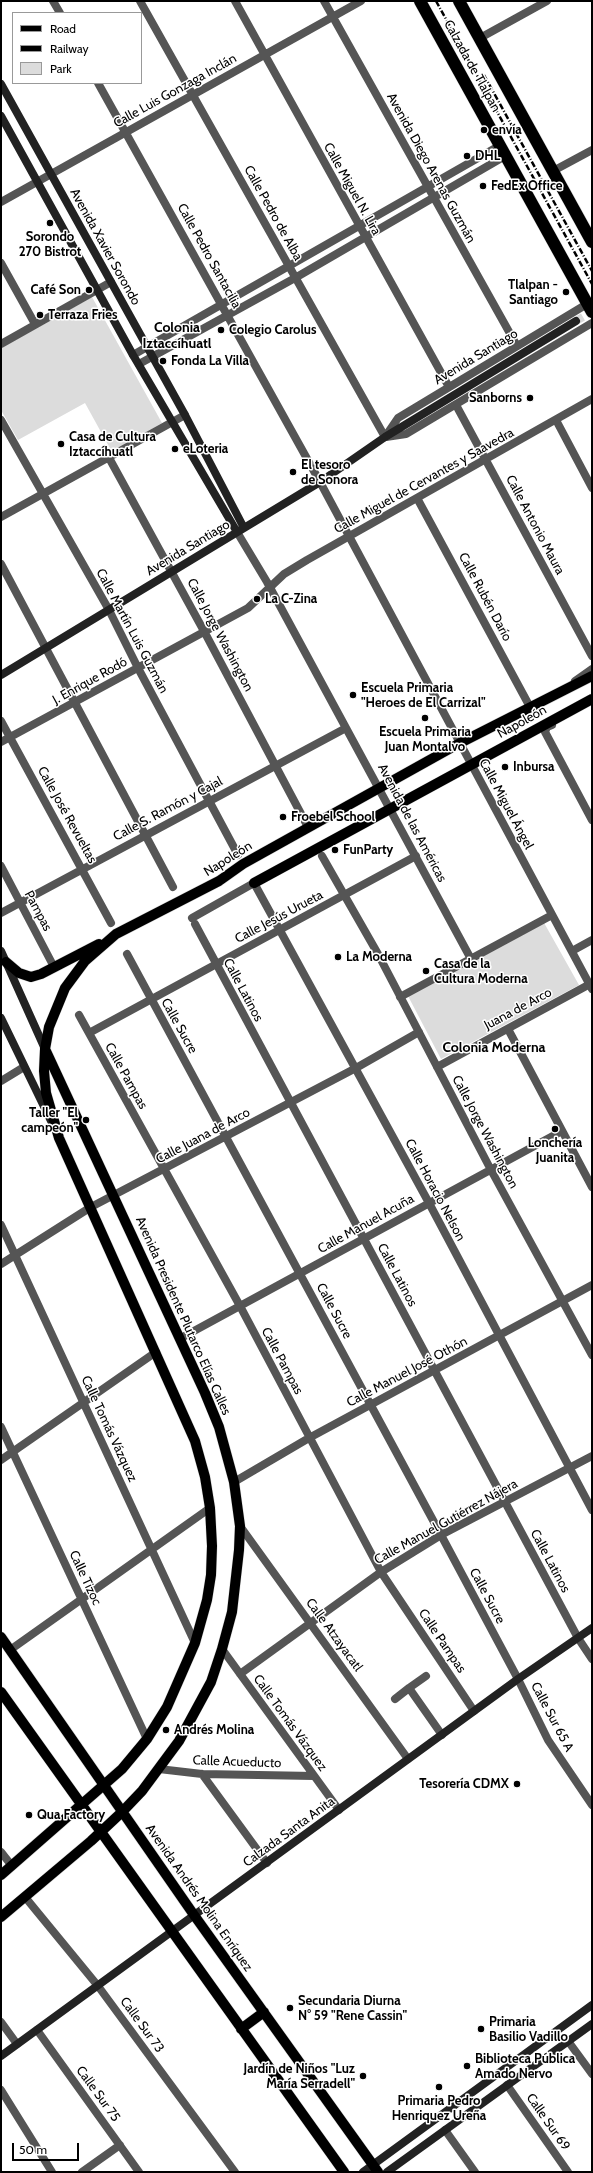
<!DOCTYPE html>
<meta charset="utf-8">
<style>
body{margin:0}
#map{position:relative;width:593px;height:2173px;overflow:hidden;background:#fff;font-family:Cabin,sans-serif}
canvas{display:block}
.frame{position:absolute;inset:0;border:2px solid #000;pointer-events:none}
.legend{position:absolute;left:12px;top:12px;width:130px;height:72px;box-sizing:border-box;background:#fff;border:1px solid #999;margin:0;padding:5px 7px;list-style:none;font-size:12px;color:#000}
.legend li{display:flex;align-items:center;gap:8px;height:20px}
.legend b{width:20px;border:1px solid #999}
.scale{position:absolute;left:12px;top:2143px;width:67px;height:18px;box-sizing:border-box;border:2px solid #000;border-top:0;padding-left:5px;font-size:12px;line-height:14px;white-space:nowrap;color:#000;-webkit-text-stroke:3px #fff;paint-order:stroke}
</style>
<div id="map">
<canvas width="593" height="2173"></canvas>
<div class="frame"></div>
<ul class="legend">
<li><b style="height:5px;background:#000"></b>Road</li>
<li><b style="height:5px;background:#000"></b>Railway</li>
<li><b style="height:11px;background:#dcdcdc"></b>Park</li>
</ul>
<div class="scale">50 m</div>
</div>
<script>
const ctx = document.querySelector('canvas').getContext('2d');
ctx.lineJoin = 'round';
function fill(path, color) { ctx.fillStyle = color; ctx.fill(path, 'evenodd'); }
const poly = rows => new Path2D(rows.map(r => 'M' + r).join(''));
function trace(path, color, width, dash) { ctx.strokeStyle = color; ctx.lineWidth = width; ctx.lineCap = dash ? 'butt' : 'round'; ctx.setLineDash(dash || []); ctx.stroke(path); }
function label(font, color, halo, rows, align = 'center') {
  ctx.font = font + ' Cabin,sans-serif'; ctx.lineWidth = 3; ctx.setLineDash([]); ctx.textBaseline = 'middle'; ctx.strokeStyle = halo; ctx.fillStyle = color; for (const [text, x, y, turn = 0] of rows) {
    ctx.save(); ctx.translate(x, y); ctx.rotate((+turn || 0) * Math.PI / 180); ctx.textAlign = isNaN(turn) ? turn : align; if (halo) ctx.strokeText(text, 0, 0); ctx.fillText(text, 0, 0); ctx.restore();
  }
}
fill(poly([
 [92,297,162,423,112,452,85,403,18,440,1,410,1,348],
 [543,921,579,985,441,1059,408,996]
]), '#dcdcdc');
trace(poly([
 [576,321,592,312]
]), '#d9d9d9', 8, [8, 4]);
const primary = poly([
 [254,883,592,699],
 [6,962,19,973,31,977,41,974,99,944],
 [1,1637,194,1915,378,2172],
 [1,1692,344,2172],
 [1,1875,122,1769,147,1739,167,1707,195,1643,207,1600,211,1575,212,1546,210,1508,205,1477,195,1441,59,1138,46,1093,44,1071,45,1049,49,1027,65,988,85,961,116,934,219,881,243,864,460,743,592,676],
 [1,1917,91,1841,122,1812,142,1791,179,1741,211,1682,222,1649,232,1612,239,1550,240,1526,234,1482,219,1427,205,1393,46,1051],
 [241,2029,264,2012]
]);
const highway = poly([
 [420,1,592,312],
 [459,1,592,242]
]);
trace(primary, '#dbdbdb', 11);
trace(highway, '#dbdbdb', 13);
trace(poly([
 [53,1,60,13],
 [140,1,385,437],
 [235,1,449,387],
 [324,1,517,346],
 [480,38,547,1],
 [98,83,320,482,592,989],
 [553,171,592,150],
 [1,202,361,1],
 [1,263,35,324],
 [1,344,111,282],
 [133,355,499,146],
 [139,364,295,278,505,156],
 [456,405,592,656],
 [1,420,109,610,138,668,238,855],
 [556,420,592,488],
 [385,437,398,418,587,304],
 [386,437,406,434,592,323],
 [108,456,205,633,308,827],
 [417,498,530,707],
 [1,517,185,415],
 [237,532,267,582,471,959],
 [1,564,173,887],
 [575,681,592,669],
 [1,721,111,923],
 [552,725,547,727,545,732,592,820],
 [1,742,248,608,284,574,307,560,592,399],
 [322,856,378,954,491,1170,592,1355],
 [1,866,54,967],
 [1,913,346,728],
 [192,918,254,883,429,1203,592,1510],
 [195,924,578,1638,592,1659],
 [572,951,592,940],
 [127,954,441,1535,518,1679,548,1740,592,1805],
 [400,997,552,915],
 [79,1015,240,1306,381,1572,474,1711],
 [508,1029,592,1187],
 [89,1033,416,856],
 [437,1067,590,984],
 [1,1081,24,1067],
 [1,1225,195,1643],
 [1,1264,91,1207,356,1068,419,1032],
 [181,1338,562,1131],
 [1,1427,147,1739],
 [1,1460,156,1352],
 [234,1482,309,1438,592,1285],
 [240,1526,408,1759],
 [222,1649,339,1810],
 [10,1650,210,1508],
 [240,1674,381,1572,441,1535,592,1456],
 [409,1688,426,1676],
 [395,1699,409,1688,442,1735],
 [159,1769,202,1774,314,1776],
 [202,1774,267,1863],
 [1,1852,12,1866],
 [25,1897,98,1986,235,2172],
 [1,2022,17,2044],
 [37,2030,139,2172],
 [568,2041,592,2074],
 [507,2085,568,2172],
 [1,2090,52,2172],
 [445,2130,475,2172],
 [82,2172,120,2145]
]), '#555', 8);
trace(poly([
 [1,84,185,415,244,528],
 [1,116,133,355,237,532],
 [1,675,320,482,385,437,576,321],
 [1,951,45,1049],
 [1,1018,52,1123],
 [1,2056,518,1679,592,1628],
 [363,2172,592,2005],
 [387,2172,592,2024]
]), '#222', 8);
trace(primary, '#000', 10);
trace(highway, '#000', 12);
trace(poly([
 [436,1,592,284],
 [484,75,592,271]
]), '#000', 2.5, [6, 2, 1, 2]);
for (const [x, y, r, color] of [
 [484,130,4,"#000"],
 [467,156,4,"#000"],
 [483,186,4,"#000"],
 [50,223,4,"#000"],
 [89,290,4,"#000"],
 [566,292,4,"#000"],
 [40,315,4,"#000"],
 [221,330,4,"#000"],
 [163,361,4,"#000"],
 [530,398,4,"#000"],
 [61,444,4,"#000"],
 [175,449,4,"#000"],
 [293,472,4,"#000"],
 [257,599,4,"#000"],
 [353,695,4,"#000"],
 [425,718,4,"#000"],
 [505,767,4,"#000"],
 [283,817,4,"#000"],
 [335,850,4,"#000"],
 [338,957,4,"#000"],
 [426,971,4,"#000"],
 [86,1120,4,"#000"],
 [555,1129,4,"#000"],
 [166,1730,4,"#000"],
 [517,1784,4,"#000"],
 [29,1815,4,"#000"],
 [290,2008,4,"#000"],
 [481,2029,4,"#000"],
 [467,2066,4,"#000"],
 [363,2076,4,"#000"],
 [439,2087,4,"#000"]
]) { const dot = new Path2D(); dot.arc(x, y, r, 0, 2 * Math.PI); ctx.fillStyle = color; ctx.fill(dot); trace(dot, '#fff', 1.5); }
label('13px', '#000', '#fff', [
 ["Calzada de Tlalpan",472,66,61],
 ["Calle Luis Gonzaga Inclán",175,91,-29],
 ["Avenida Diego Arenas Guzmán",431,168,61],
 ["Calle Miguel N. Lira",352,189,61],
 ["Calle Pedro de Alba",273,213,61],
 ["Avenida Xavier Sorondo",105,247,61],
 ["Calle Pedro Santacilia",209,256,61],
 ["Avenida Santiago",476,357,-31],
 ["Calle Miguel de Cervantes y Saavedra",424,481,-29],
 ["Calle Antonio Maura",535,525,62],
 ["Avenida Santiago",188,548,-31],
 ["Calle Rubén Darío",485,597,62],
 ["Calle Martín Luis Guzmán",132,631,62],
 ["Calle Jorge Washington",220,635,62],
 ["J. Enrique Rodó",90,681,-29],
 ["Napoleón",522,722,-29],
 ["Calle Miguel Ángel",506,804,62],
 ["Calle S. Ramón y Cajal",168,809,-28],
 ["Calle José Revueltas",67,815,61],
 ["Avenida de las Américas",412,823,62],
 ["Napoleón",228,859,-32],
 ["Pampas",38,911,62],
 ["Calle Jesús Urueta",279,917,-28],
 ["Calle Latinos",243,990,62],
 ["Juana de Arco",518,1009,-28],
 ["Calle Sucre",179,1026,61],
 ["Calle Pampas",126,1076,61],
 ["Calle Jorge Washington",485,1132,62],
 ["Calle Juana de Arco",203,1136,-28],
 ["Calle Horacio Nelson",435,1190,62],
 ["Calle Manuel Acuña",366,1224,-29],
 ["Calle Latinos",397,1275,62],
 ["Calle Sucre",334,1311,62],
 ["Avenida Presidente Plutarco Elías Calles",183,1316,66],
 ["Calle Pampas",282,1361,62],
 ["Calle Manuel José Othón",407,1372,-28],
 ["Calle Tomás Vázquez",109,1429,65],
 ["Calle Manuel Gutiérrez Nájera",446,1522,-29],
 ["Calle Latinos",550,1561,62],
 ["Calle Tizoc",85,1578,65],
 ["Calle Sucre",487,1596,62],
 ["Calle Atzayacatl",334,1635,54],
 ["Calle Pampas",442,1641,56],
 ["Calle Sur 65 A",552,1717,62],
 ["Calle Tomás Vázquez",290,1723,54],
 ["Calle Acueducto",237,1762,2],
 ["Calzada Santa Anita",289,1832,-36],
 ["Avenida Andrés Molina Enríquez",199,1898,55],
 ["Calle Sur 73",142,2025,54],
 ["Calle Sur 75",98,2094,54],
 ["Calle Sur 69",548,2122,55]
]);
label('bold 13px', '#000', '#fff', [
 ["envía",492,130],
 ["DHL",475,156],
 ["FedEx Office",491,186],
 ["Sorondo",50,237,"center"],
 ["270 Bistrot",50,252,"center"],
 ["Tlalpan -",558,285,"right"],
 ["Santiago",558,300,"right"],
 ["Café Son",81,290,"right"],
 ["Terraza Fries",48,315],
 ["Colegio Carolus",229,330],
 ["Fonda La Villa",171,361],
 ["Sanborns",522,398,"right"],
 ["Casa de Cultura",69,437],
 ["Iztaccíhuatl",69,452],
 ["eLoteria",183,449],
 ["El tesoro",301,465],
 ["de Sonora",301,480],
 ["La C-Zina",265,599],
 ["Escuela Primaria",361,688],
 ["\"Heroes de El Carrizal\"",361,703],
 ["Escuela Primaria",425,732,"center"],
 ["Juan Montalvo",425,747,"center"],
 ["Inbursa",513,767],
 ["Froebel School",291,817],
 ["FunParty",343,850],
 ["La Moderna",346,957],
 ["Casa de la",434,964],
 ["Cultura Moderna",434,979],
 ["Taller \"El",78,1113,"right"],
 ["campeón\"",78,1128,"right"],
 ["Lonchería",555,1143,"center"],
 ["Juanita",555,1158,"center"],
 ["Andrés Molina",174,1730],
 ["Tesorería CDMX",509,1784,"right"],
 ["Qua Factory",37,1815],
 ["Secundaria Diurna",298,2001],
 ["N° 59 \"Rene Cassin\"",298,2016],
 ["Primaria",489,2022],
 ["Basilio Vadillo",489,2037],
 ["Biblioteca Pública",475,2059],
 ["Amado Nervo",475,2074],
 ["Jardín de Niños \"Luz",355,2069,"right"],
 ["María Serradell\"",355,2084,"right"],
 ["Primaria Pedro",439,2101,"center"],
 ["Henriquez Ureña",439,2116,"center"]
], 'left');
label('bold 14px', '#000', '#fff', [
 ["Colonia",177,328],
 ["Iztaccíhuatl",177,344],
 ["Colonia Moderna",494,1048]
]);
</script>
